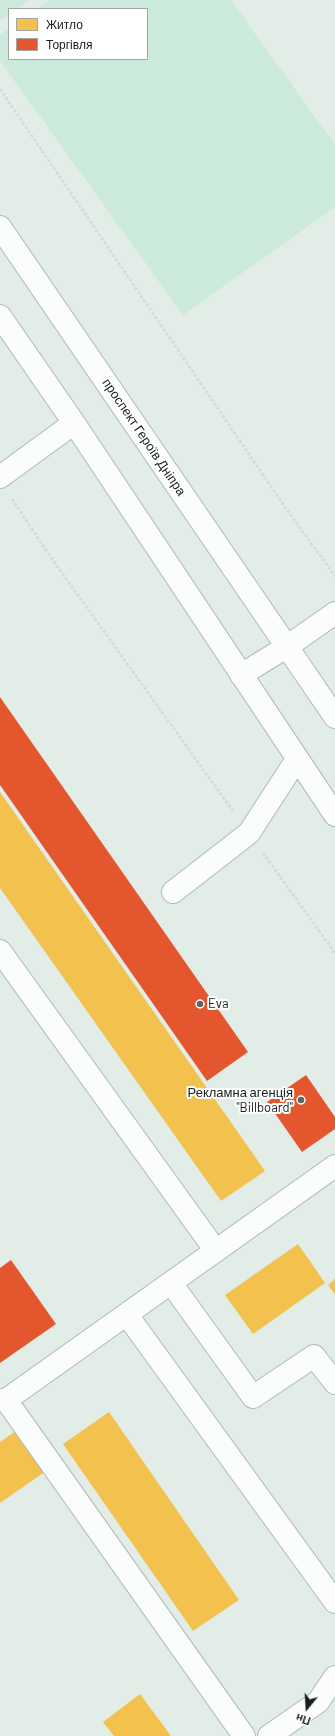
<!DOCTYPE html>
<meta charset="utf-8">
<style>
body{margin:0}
#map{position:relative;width:335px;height:1736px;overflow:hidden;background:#e2ede8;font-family:Barlow,sans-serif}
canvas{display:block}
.legend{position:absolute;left:8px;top:8px;width:140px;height:52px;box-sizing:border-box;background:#fff;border:1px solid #a2a5a4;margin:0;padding:5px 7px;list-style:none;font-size:12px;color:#171e1b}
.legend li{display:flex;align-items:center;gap:8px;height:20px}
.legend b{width:20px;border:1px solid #a2a5a4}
.north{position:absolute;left:287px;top:1688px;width:40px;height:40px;-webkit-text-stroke:3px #fff;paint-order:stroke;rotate:198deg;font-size:11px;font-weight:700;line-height:16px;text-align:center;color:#171e1b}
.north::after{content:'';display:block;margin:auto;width:14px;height:18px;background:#171e1b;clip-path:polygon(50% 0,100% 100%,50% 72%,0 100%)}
</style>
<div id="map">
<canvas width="335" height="1736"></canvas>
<ul class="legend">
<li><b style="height:11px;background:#f2c14e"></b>Житло</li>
<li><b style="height:11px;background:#e4572e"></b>Торгівля</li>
</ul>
<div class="north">Пн</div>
</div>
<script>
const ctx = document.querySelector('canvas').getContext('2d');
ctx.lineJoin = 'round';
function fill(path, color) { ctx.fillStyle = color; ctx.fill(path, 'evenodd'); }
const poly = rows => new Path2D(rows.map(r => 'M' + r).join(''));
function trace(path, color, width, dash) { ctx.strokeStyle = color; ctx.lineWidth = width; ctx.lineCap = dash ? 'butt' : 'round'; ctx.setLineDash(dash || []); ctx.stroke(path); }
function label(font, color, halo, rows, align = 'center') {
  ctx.font = font + ' Barlow,sans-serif'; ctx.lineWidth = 4; ctx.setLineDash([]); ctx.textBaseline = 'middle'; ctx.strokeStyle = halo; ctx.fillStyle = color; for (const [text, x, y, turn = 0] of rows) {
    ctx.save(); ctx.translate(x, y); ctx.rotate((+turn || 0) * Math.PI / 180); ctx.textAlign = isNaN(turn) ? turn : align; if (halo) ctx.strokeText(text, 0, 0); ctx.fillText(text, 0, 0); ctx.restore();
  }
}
fill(poly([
 [0,0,29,0,17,9,9,9,9,15,0,21],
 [49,0,231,0,335,145,335,207,183,315,0,61,0,35,9,28,9,59,147,59,147,9,36,9]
]), '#cbeadc');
fill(poly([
 [0,792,265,1171,221,1201,0,888],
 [298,1244,325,1283,253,1334,225,1295],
 [335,1279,335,1295,328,1285],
 [109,1412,239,1600,193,1631,63,1444],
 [20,1428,49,1469,0,1503,0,1442],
 [140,1694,171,1736,114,1736,103,1722]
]), '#f2c14e');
fill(poly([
 [0,697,248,1052,207,1081,0,785],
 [306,1075,335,1117,335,1129,302,1152,267,1102],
 [11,1260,56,1324,0,1363,0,1268]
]), '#e4572e');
const minor = poly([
 [0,227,335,717],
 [0,316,74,423,335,815],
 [0,477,74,423],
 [241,675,288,646,335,613],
 [173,892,249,833,297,759],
 [0,951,216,1251],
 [171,1283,253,1397,314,1356,335,1383],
 [127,1315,335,1602],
 [0,1400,6,1400,335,1166],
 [6,1400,244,1736],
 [269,1736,318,1702,335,1677]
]);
trace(minor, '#b1b9b5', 24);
trace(poly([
 [0,89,287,510,335,576],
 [12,499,52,559,233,811],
 [263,853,335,953]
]), '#d5d9d7', 2.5, [3, 2]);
trace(minor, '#fbfcfc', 22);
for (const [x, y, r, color] of [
 [200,1004,4,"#5e6663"],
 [301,1100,4,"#5e6663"]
]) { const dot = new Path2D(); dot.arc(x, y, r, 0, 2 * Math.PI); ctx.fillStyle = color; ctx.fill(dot); trace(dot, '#fff', 1.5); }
label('13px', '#171e1b', '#fff', [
 ["проспект Героїв Дніпра",144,437,56]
]);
label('13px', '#171e1b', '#fff', [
 ["Eva",208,1004],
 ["Рекламна агенція",293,1093,"right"],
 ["\"Billboard\"",293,1108,"right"]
], 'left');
</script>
